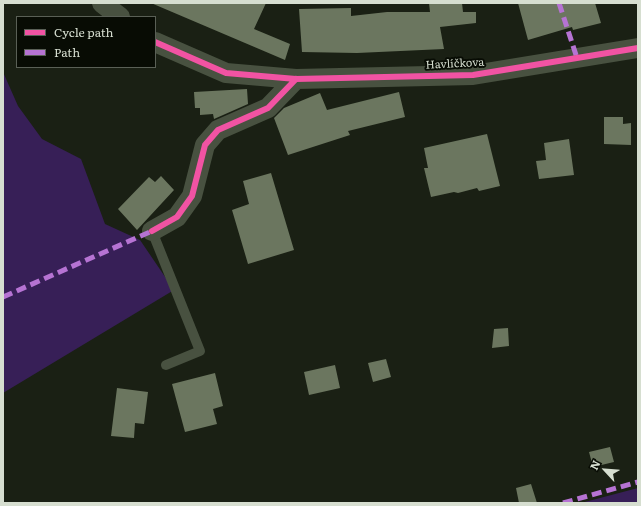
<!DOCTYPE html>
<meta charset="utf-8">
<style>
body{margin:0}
#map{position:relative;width:641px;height:506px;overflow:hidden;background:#1a2014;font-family:Literata,serif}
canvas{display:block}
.frame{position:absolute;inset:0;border:4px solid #d6ded0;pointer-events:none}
.legend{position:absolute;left:16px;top:16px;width:140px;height:52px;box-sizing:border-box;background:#080c04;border:1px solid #5a6056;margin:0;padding:5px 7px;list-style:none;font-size:12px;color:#d6ded0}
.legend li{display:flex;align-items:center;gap:8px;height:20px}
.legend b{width:20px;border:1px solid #5a6056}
.north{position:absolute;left:585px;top:450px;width:40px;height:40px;-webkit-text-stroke:3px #080c04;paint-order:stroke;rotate:296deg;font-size:11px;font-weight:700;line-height:16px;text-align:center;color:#d6ded0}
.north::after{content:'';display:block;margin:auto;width:14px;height:18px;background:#d6ded0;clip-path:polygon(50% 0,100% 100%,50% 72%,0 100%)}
</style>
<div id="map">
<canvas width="641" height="506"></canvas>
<div class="frame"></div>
<ul class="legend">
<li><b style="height:5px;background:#f153a3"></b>Cycle path</li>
<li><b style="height:5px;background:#b673d3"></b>Path</li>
</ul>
<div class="north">N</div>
</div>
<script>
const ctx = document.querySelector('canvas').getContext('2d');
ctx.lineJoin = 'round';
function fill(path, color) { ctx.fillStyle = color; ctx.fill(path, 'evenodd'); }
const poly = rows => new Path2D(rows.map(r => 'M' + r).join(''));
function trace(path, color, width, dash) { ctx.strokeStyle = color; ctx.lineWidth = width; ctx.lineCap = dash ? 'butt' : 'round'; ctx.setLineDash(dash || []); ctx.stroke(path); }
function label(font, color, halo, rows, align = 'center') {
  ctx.font = font + ' Literata,serif'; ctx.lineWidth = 4; ctx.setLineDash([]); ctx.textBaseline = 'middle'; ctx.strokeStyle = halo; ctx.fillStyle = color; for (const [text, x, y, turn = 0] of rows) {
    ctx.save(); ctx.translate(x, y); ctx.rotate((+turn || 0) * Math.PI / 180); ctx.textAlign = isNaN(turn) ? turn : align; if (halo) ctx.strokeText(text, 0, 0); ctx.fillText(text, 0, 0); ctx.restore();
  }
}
fill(poly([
 [3,72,18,106,42,139,81,159,105,224,140,240,174,290,3,393],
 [638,488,638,503,581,503]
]), '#371f57');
fill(poly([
 [151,3,266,3,254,29,290,44,285,60],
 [429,3,462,3,463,12,476,12,476,23,440,27,444,49,357,53,302,52,299,9,351,8,351,16,387,12,430,12],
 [518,3,595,3,601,23,573,30,572,27,528,40],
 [247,89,248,104,214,119,213,114,200,115,200,108,195,108,194,92],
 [399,92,405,117,348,131,350,135,288,155,274,118,284,108,320,93,327,110],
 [604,117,623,117,623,124,631,123,631,145,604,144],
 [487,134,500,186,479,191,477,188,458,193,454,192,431,197,424,168,428,168,424,148],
 [569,139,574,175,539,179,536,161,546,160,544,143],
 [271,173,294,250,248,264,232,210,249,204,243,181],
 [161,176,174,190,137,230,118,209,149,177,155,182],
 [508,328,509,346,492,348,494,329],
 [386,359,391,377,373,382,368,363],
 [335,365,340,388,309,395,304,372],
 [215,373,223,406,213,409,217,424,185,432,172,384],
 [117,388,148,392,144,424,135,423,134,438,111,436],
 [610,447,614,462,593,467,589,452],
 [531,484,537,503,519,503,516,488]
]), '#6b765f');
trace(poly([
 [152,231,200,351,166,365]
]), '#485140', 10);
trace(poly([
 [102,3,120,17],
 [155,42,226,73,296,79,473,75,638,48],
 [152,231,177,217,192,196,205,145,218,130,268,108,296,79]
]), '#485140', 20);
trace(poly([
 [559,3,577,58],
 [3,297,152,231],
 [563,503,638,482]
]), '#b673d3', 5, [10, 5]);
trace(poly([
 [155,42,226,73,296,79,473,75,638,48],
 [152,231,177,217,192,196,205,145,218,130,268,108,296,79]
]), '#f153a3', 6);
label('11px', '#d6ded0', '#080c04', [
 ["Havlíčkova",455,64,-3]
]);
</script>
